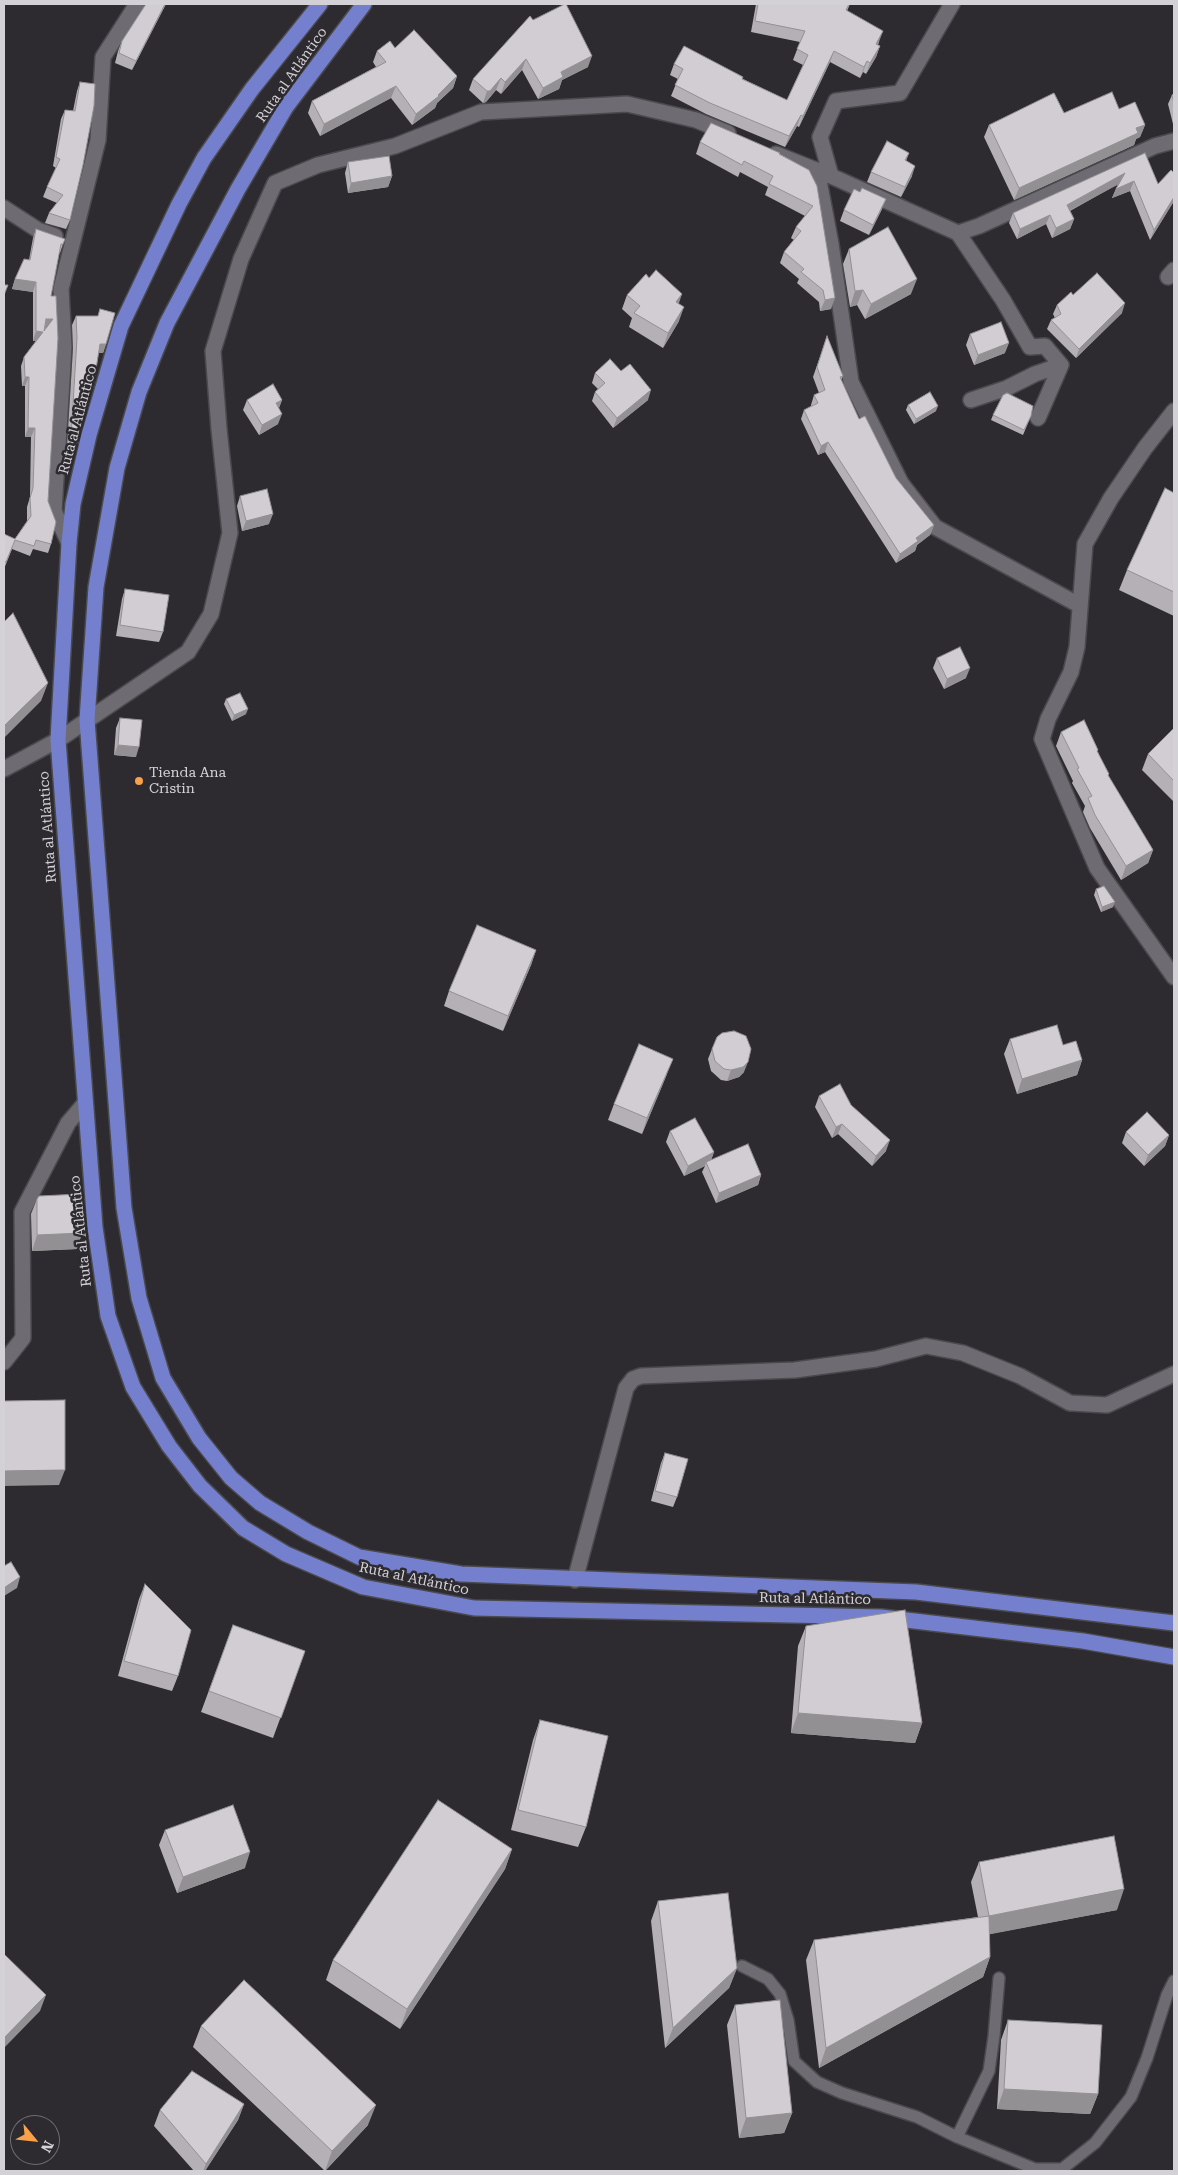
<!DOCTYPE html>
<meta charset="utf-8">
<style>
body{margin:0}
#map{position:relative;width:1178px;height:2175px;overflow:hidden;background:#2d2b30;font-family:"Roboto Serif",serif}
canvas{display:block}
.frame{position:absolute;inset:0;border:5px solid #d3d1d5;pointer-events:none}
.north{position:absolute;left:10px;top:2115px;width:50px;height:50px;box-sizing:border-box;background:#2d2b30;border:1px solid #6f6d72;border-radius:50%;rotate:118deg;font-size:14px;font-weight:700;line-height:20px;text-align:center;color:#d3d1d5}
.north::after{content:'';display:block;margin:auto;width:18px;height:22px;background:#f8a14a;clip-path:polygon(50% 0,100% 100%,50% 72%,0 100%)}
</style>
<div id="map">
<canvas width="1178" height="2175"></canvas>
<div class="frame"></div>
<div class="north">N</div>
</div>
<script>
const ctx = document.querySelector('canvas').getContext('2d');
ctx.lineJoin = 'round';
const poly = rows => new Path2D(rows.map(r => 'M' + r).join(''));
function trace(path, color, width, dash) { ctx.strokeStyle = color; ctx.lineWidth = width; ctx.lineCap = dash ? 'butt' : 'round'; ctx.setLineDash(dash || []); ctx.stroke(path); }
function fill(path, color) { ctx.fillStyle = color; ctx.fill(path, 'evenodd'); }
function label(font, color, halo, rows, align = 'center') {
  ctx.font = font + ' "Roboto Serif",serif'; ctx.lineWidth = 5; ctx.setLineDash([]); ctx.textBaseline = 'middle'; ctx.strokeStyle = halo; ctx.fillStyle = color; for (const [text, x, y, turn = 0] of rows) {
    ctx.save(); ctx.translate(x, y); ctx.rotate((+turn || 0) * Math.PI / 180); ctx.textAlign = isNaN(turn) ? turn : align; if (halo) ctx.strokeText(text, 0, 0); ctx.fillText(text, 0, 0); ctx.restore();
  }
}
const lane = poly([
 [742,1966,768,1979,780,1994,788,2020,794,2061,817,2082,842,2093,917,2117,957,2137,1035,2169,1062,2169,1095,2143,1131,2097,1147,2058,1167,1995,1174,1981],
 [957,2137,989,2071,994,2036,999,1978]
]);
const street = poly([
 [817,170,831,244,851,382,901,483,935,527,1079,605],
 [831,176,820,137,836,101,900,93,952,4],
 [4,208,38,230,55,236],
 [958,233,1003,300,1030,347,1045,346,1061,365,1038,418],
 [1168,277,1174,270],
 [971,400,1007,388,1035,374,1061,365],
 [1174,411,1145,448,1111,498,1085,544,1077,647,1071,672,1048,719,1042,739,1097,868,1174,977],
 [69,543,54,511,64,347,61,289,98,140,103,57,137,4],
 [4,1362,23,1338,22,1212,68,1123,85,1103],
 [575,1580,626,1388,633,1379,641,1376,795,1370,876,1359,926,1346,963,1353,1020,1376,1070,1403,1107,1405,1174,1374]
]);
const secondary = poly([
 [776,154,831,176,958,233,979,226,1155,146,1174,141],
 [4,769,58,740,188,652,211,614,230,533,219,429,213,351,241,259,275,183,318,165,395,146,481,112,627,104,696,120,728,133]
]);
const highway = poly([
 [320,4,252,89,204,158,179,204,121,326,89,435,73,504,69,543,58,740,95,1227,108,1316,133,1387,169,1446,200,1486,243,1528,286,1554,363,1587,474,1608,881,1617,1083,1641,1174,1657],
 [364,4,286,107,238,189,167,323,139,392,117,468,96,587,87,720,124,1208,139,1298,163,1378,199,1438,231,1478,260,1503,308,1532,359,1557,461,1574,916,1592,1174,1623]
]);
trace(lane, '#4a494d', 14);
trace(street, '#4a494d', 18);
trace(secondary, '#4a494d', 18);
trace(highway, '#4a494d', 18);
trace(lane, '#6e6c72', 11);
trace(street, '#6e6c72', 15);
trace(secondary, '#6e6c72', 15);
trace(highway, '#7480ce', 15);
fill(poly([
 [146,4,166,4,132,70,115,63,118,51,122,41],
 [756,4,850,4,847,11,879,42,878,45,880,46,876,57,866,74,863,72,860,78,830,62,799,127,797,126,785,147,706,114,671,96,678,79,670,75,674,64,743,79,787,100,803,65,793,60,800,42,751,32],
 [533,20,588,67,562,80,559,89,538,99,522,70,501,94,496,90,486,102,483,103,469,90,473,79],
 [395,48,457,76,453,88,437,103,435,108,412,125,391,98,320,136,308,113,312,101,376,67,373,62,377,51],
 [80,82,70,220,66,229,45,223,49,213,57,203,43,197,47,187,56,168,53,166,61,119,65,110,73,111,77,91],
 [1174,94,1174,128,1168,104,1172,95],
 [1119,109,1145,125,1140,137,1136,139,1134,145,1014,200,984,137,989,125,1064,113],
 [700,142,780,154,809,170,831,309,820,311,819,302,797,283,799,279,780,263,784,252,794,240,791,238,796,227,805,216,765,195,768,187,740,172,738,177,696,154],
 [909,153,906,161,912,176,901,197,867,182,871,172],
 [1145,153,1158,184,1174,173,1174,201,1150,240,1130,191,1112,198,1118,184,1070,211,1074,219,1070,229,1052,238,1046,224,1017,239,1009,223,1013,213],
 [348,162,392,176,388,187,348,193,345,173],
 [882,209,869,235,840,221,844,210],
 [36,229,63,244,60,253,59,253,51,296,48,501,51,544,48,553,33,549,30,556,12,549,4,569,4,534,15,539,27,521,27,507,30,497,31,437,25,437,25,386,22,386,21,366,24,357,36,341,33,341,33,292,12,289,15,279,29,260,33,238],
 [849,249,911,294,865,319,857,305,850,307,843,264],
 [627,295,679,304,679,321,663,348,629,327,632,318,622,309],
 [1073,295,1122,313,1076,358,1047,329,1051,320,1055,318,1053,314,1057,305],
 [100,309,106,344,103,353,98,353,90,397,87,397,79,426,75,447,68,463,66,463,73,348,72,325,76,316,98,316],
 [970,334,1005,353,974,365,966,345],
 [827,336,843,376,841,380,859,419,896,478,934,525,930,535,917,545,915,551,896,563,825,452,818,455,801,419,804,410,811,406,811,405,814,395,819,393,813,377],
 [595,373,648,400,613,428,592,401,595,392,598,389,592,383],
 [247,400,282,400,279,408,278,424,259,435,243,410],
 [908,405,936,411,914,424,906,410],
 [993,415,1031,416,1023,435,991,420],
 [1174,493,1174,616,1119,590,1127,570],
 [240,496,269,524,242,531,237,506],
 [125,589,163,632,159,642,116,636,122,599],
 [937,658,966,678,944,689,933,668],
 [226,699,246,714,232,721,224,704],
 [120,718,136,757,114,755,116,728],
 [1174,728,1174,802,1142,770,1148,754],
 [1061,732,1098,752,1108,776,1153,850,1148,863,1121,880,1090,828,1083,812,1085,806,1072,783,1073,781,1056,746],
 [1096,889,1113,907,1101,912,1094,895],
 [536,950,531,965,503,1031,444,1006,449,991],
 [1010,1039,1063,1045,1082,1060,1077,1075,1017,1094,1004,1054],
 [712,1049,744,1072,739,1077,727,1081,721,1080,711,1071,708,1059],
 [667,1074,642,1134,608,1120,614,1104],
 [819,1096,851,1105,886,1151,872,1166,838,1134,832,1138,815,1107],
 [670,1131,714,1152,711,1160,761,1175,758,1185,716,1203,702,1172,705,1166,684,1176,666,1142],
 [1126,1132,1169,1135,1165,1146,1144,1166,1122,1143],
 [37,1199,82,1233,77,1249,32,1251,31,1214],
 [665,1453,677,1497,673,1507,651,1501,661,1463],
 [145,1584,178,1676,172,1691,118,1676,139,1599],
 [233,1625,305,1651,273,1738,201,1712],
 [806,1626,922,1723,915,1743,791,1733,798,1646],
 [540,1720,586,1827,578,1847,511,1830,533,1740],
 [165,1830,245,1868,177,1893,159,1845],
 [512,1849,505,1869,400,2029,326,1980,333,1960],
 [979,1862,1117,1910,989,1934,990,1957,983,1977,819,2068,806,1960,814,1940,978,1917,971,1882],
 [658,1901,737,1968,729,1988,665,2048,651,1921],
 [735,2005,792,2113,784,2133,739,2138,727,2025],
 [1008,2020,1098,2094,1090,2114,997,2109,1001,2040],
 [201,2026,368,2125,325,2171,193,2047],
 [244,2104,238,2120,205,2171,194,2171,154,2126,160,2110]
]), '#b5b0b5');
fill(poly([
 [165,4,166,4,132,70,136,61],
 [883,31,879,42,872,55,876,44],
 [880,46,876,57,866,74,870,63],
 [834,51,830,62,799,127,803,116],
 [592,56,588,67,562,80,559,89,538,99,543,88,561,72],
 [526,59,522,70,501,94,505,82],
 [867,61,863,72,860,78,864,67],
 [457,76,453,88,437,103,435,108,412,125,416,114],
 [501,78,496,90,486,102,483,103,487,91],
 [396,86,391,98,320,136,324,124],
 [801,115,797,126,785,147,789,136],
 [1145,125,1140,137,1136,139,1134,145,1014,200,1019,188,1136,128],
 [915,166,912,176,901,197,905,187],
 [1125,173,1121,183,1063,214,1067,205],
 [392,176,388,187,348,193,351,183],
 [1134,181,1130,191,1112,198,1116,189],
 [1174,197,1174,201,1150,240,1154,230],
 [886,199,882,209,869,235,873,225],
 [1050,215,1046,224,1017,239,1020,229],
 [1074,219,1070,229,1052,238,1056,228],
 [15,279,36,282,33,292,12,289],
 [917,279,911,294,865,319,871,304],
 [863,290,857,305,850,307,855,291],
 [682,294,677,309,676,302],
 [835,298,831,309,820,311,825,300],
 [1125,303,1122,313,1076,358,1079,349],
 [684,307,679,321,663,348,668,333],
 [46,319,53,319,50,328,43,328],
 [36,331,43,332,40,341,33,341],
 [1009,343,1005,353,974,365,978,355],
 [100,344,106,344,103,353,96,353],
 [25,377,29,377,25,386,22,386],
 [89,388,93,388,90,397,86,397],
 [651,390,648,400,613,428,617,418],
 [282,400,278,410,276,403],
 [938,406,936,411,914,424,916,419],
 [282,414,278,424,259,435,262,425],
 [28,428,35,428,31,437,25,437],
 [79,438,68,463,66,463,70,454],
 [828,442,825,452,818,455,821,446],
 [273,514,269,524,242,531,246,521],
 [934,525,930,535,917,545,915,551,896,563,900,554,916,538],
 [970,668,966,678,944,689,947,679],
 [48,683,41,701,4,738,4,726],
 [248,709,246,714,232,721,234,715],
 [118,745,139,747,136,757,114,755],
 [1153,850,1148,863,1121,880,1126,866],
 [1115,902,1113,907,1101,912,1102,907],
 [536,950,531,965,503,1031,508,1016],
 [673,1059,667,1074,642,1134,647,1118],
 [1082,1060,1077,1075,1017,1094,1022,1079],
 [748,1062,744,1072,739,1077,727,1081,731,1070],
 [842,1124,838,1134,832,1138,836,1127],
 [1169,1135,1165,1146,1144,1166,1148,1155],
 [890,1140,886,1151,872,1166,876,1156],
 [714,1152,710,1163,706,1162,705,1166,684,1176,688,1166],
 [761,1175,758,1185,716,1203,719,1193],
 [82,1233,77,1249,32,1251,37,1235],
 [65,1470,59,1485,4,1486,4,1471],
 [20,1577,17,1588,4,1596,4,1588],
 [798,1713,922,1723,915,1743,791,1733],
 [512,1849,505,1869,400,2029,407,2009],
 [250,1852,245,1868,177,1893,183,1877],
 [1124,1889,1117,1910,981,1936,989,1916],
 [990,1957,983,1977,819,2068,826,2048],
 [737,1968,729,1988,665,2048,673,2028],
 [46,1995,40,2011,4,2048,4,2038],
 [1004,2089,1098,2094,1090,2114,997,2109],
 [244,2104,238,2120,205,2171,203,2171,206,2164],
 [376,2105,368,2125,325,2171,332,2151],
 [792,2113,784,2133,739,2138,746,2118]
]), '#939093');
const building = poly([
 [146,4,165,4,136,61,119,53,122,41,146,4],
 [565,4,566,4,592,56,561,72,563,77,543,88,526,59,505,82,501,78,490,91,487,91,473,79,530,16,533,20,565,4],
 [758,4,849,4,846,10,883,31,876,44,880,46,870,63,867,61,864,67,834,51,803,116,801,115,789,136,710,103,675,85,683,69,674,64,684,46,743,77,742,79,787,100,808,55,797,49,805,31,755,21,758,4],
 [414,30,457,76,438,95,439,96,416,114,396,86,324,124,312,101,386,62,377,51,390,41,395,48,414,30],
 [80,82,95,84,94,106,83,165,70,220,49,213,63,195,47,187,60,159,56,157,65,110,75,111,80,82],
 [1112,92,1119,109,1135,102,1145,125,1136,128,1138,133,1019,188,989,125,1054,93,1064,113,1112,92],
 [1174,94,1174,104,1172,95,1174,94],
 [711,123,780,153,779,154,809,170,817,186,835,298,825,300,823,290,801,272,804,269,784,252,801,231,796,227,813,206,769,184,773,176,744,161,742,165,700,142,711,123],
 [887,141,909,153,905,160,915,166,905,187,871,172,887,141],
 [1145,153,1158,184,1171,170,1174,173,1174,197,1154,230,1134,181,1116,189,1125,173,1067,205,1074,219,1056,228,1050,215,1020,229,1013,213,1145,153],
 [389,156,392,176,351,183,348,162,389,156],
 [862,188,886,199,873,225,844,210,854,189,860,192,862,188],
 [888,227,917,279,871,304,863,290,855,291,849,249,888,227],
 [36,229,65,239,63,244,61,244,51,296,56,296,58,338,48,501,56,522,51,544,36,540,34,546,15,540,6,562,4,561,4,534,15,539,31,516,30,498,33,488,35,428,28,428,29,377,25,377,24,357,43,332,36,331,36,282,15,279,24,259,30,260,36,229],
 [46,319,53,319,44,331,46,319],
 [656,270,682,294,676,302,684,307,668,333,634,313,640,306,627,295,646,274,649,278,656,270],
 [1097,273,1125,303,1079,349,1051,320,1061,314,1057,305,1071,292,1073,295,1097,273],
 [4,285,8,285,4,295,4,285],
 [100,309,115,313,106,344,100,344,93,388,89,388,79,426,79,438,72,454,70,454,77,338,76,316,98,316,100,309],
 [1001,322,1009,343,978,355,970,334,1001,322],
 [827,336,843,376,840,377,859,419,865,416,896,478,934,525,916,538,918,541,900,554,828,442,821,446,804,410,818,403,814,395,825,390,817,367,827,336],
 [610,359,621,371,630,364,651,390,617,418,595,392,605,383,595,373,610,359],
 [273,384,282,400,276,403,282,414,262,425,247,400,273,384],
 [930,392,938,406,916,419,908,405,930,392],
 [1007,393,1033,406,1031,416,1024,430,993,415,1003,395,1007,393],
 [1165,488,1174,493,1174,592,1127,570,1165,488],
 [267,489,273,514,246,521,240,496,267,489],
 [125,589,169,595,163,632,120,625,125,589],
 [13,613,48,683,4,726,4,622,13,613],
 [960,647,970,668,947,679,937,658,960,647],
 [240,693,248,709,234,715,226,699,240,693],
 [120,718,142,720,139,747,118,745,120,718],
 [1084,720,1098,750,1097,751,1109,774,1108,775,1153,850,1126,866,1095,815,1088,798,1092,796,1077,769,1079,768,1061,732,1084,720],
 [1174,728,1174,781,1148,754,1174,728],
 [1104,886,1115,902,1102,907,1096,889,1104,886],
 [477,925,536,950,508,1016,449,991,477,925],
 [1057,1025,1063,1045,1076,1041,1082,1060,1022,1079,1010,1039,1057,1025],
 [734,1031,746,1036,751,1049,748,1062,743,1067,731,1070,724,1069,715,1061,712,1049,717,1037,722,1033,734,1031],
 [639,1044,673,1059,647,1118,614,1104,639,1044],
 [840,1084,851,1105,890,1140,876,1156,842,1124,836,1127,819,1096,840,1084],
 [1147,1112,1169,1135,1148,1155,1126,1132,1147,1112],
 [695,1118,714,1152,688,1166,670,1131,695,1118],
 [748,1144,761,1175,719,1193,706,1162,748,1144],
 [81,1194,82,1233,37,1235,37,1199,39,1196,81,1194],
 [65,1400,65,1470,4,1471,4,1401,65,1400],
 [665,1453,688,1459,677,1497,655,1491,665,1453],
 [11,1562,20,1577,4,1588,4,1566,11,1562],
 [145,1584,191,1630,178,1676,124,1661,145,1584],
 [905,1610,922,1723,798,1713,806,1626,905,1610],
 [233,1625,305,1651,281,1718,209,1691,233,1625],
 [540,1720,608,1736,586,1827,518,1810,540,1720],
 [438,1800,512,1849,407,2009,333,1960,438,1800],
 [233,1805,250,1852,183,1877,165,1830,233,1805],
 [1114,1836,1124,1889,989,1916,979,1862,1114,1836],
 [728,1893,737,1968,673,2028,658,1901,728,1893],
 [989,1916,990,1957,826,2048,814,1940,989,1916],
 [4,1954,46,1995,4,2038,4,1954],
 [244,1980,376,2105,332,2151,201,2026,244,1980],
 [780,2000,792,2113,746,2118,735,2005,780,2000],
 [1008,2020,1102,2025,1098,2094,1004,2089,1008,2020],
 [192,2071,244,2104,206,2164,160,2110,192,2071]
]);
fill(building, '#d2cdd2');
trace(building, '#939093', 1);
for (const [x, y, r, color] of [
 [139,781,5,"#f8a14a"]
]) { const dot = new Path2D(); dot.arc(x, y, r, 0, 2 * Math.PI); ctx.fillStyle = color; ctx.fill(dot); trace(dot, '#2d2b30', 2); }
label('14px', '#d3d1d5', '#2d2b30', [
 ["Ruta al Atlántico",292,75,-55],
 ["Ruta al Atlántico",78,420,-75],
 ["Ruta al Atlántico",48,827,-94],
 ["Ruta al Atlántico",81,1231,-96],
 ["Ruta al Atlántico",414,1579,12],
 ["Ruta al Atlántico",815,1599,1]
]);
label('14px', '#d3d1d5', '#2d2b30', [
 ["Tienda Ana",149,773],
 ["Cristin",149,789]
], 'left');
</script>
